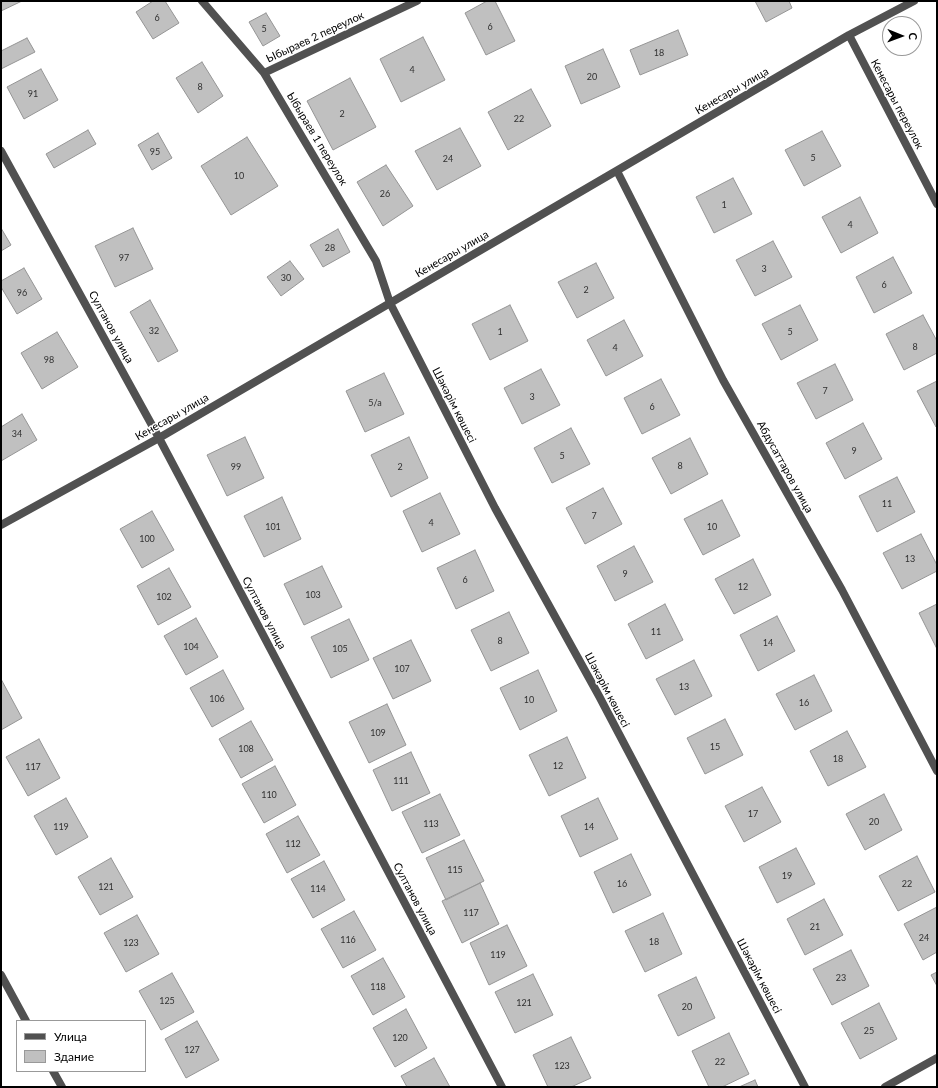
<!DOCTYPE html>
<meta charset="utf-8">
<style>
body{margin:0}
#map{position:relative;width:938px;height:1088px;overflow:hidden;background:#fff;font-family:Lato,sans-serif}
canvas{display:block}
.frame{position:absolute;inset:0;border:2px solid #000;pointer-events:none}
.legend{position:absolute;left:16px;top:1020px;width:130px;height:52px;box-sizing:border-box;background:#fff;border:1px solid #999;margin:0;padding:5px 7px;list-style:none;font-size:12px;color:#000}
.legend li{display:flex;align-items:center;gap:8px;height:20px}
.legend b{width:20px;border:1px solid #999}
.north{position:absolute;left:882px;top:16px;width:40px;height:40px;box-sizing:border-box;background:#fff;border:1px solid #999;border-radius:50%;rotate:91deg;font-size:11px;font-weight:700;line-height:16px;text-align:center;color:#000}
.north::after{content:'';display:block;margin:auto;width:14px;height:18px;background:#000;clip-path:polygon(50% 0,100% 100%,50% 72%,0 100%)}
</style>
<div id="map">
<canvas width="938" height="1088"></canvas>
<div class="frame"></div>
<ul class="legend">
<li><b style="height:5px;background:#515151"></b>Улица</li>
<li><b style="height:11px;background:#c0c0c0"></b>Здание</li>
</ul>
<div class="north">С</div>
</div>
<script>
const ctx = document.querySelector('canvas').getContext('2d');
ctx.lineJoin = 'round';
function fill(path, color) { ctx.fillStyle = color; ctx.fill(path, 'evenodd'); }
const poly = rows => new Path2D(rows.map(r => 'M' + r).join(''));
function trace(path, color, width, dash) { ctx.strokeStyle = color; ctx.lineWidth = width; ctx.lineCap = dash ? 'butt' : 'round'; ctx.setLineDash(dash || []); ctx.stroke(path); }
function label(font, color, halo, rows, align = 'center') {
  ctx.font = font + ' Lato,sans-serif'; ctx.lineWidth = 3; ctx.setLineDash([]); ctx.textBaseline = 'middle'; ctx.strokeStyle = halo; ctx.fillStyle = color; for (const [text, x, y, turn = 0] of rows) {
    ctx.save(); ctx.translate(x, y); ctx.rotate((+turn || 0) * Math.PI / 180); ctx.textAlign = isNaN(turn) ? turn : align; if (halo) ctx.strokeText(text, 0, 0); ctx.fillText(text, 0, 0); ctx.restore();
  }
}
const building = poly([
 [1,1,22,1,1,11,1,1],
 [153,1,165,1,179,23,153,39,136,12,153,1],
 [487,1,495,1,515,41,486,55,465,13,487,1],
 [755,1,789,1,792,8,766,22,755,1],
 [266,13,280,36,263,46,249,22,266,13],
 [678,30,688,55,640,75,630,50,678,30],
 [423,37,445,80,401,102,380,59,423,37],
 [27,38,35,52,1,69,1,51,27,38],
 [603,49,620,87,581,104,565,66,603,49],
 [202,62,223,96,198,113,176,78,202,62],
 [41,69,58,100,24,119,7,87,41,69],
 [350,78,376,127,333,150,307,101,350,78],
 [531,89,551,126,508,150,488,112,531,89],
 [460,128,481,166,437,190,415,151,460,128],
 [88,130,96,144,54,168,46,154,88,130],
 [822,131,841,166,804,186,785,150,822,131],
 [158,133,172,158,152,170,138,145,158,133],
 [247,137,278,186,231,215,201,166,247,137],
 [386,165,413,206,383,226,357,182,386,165],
 [733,178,752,214,714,233,696,197,733,178],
 [860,197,878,233,841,253,822,217,860,197],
 [1,228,11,245,1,251,1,228],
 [133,228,153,269,115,287,95,246,133,228],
 [338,229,350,252,323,267,310,245,338,229],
 [773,241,792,277,755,296,736,260,773,241],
 [893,257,912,293,874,313,856,277,893,257],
 [290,261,304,279,281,296,267,277,290,261],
 [596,263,614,298,577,318,558,282,596,263],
 [24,268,42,299,17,314,1,287,1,281,24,268],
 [150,300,178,351,158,362,130,312,150,300],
 [510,305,528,341,490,360,472,324,510,305],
 [800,305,818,340,781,360,762,324,800,305],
 [923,315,937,341,937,353,904,370,886,334,923,315],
 [624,320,643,356,606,376,587,340,624,320],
 [57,332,78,367,42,389,21,353,57,332],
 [835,364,853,400,816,419,797,383,835,364],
 [541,369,560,405,522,424,504,388,541,369],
 [384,373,404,414,365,432,346,391,384,373],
 [661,379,680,415,642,434,624,398,661,379],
 [937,381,937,427,936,427,917,391,937,381],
 [22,414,37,440,1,461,1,427,22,414],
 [863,423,882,459,845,479,826,443,863,423],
 [571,428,590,464,552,483,534,448,571,428],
 [245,437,264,478,227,496,207,455,245,437],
 [409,437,428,478,391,497,371,455,409,437],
 [690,438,708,474,671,494,652,458,690,438],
 [897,477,915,512,877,532,859,496,897,477],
 [603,488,622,524,585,544,566,508,603,488],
 [440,493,460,534,422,552,403,511,440,493],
 [282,497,301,539,264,557,244,516,282,497],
 [722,500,740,536,703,555,684,519,722,500],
 [152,511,174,550,142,568,120,529,152,511],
 [921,534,937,565,937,571,902,589,883,553,921,534],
 [634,546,653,582,615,601,597,566,634,546],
 [475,550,494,591,456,609,437,568,475,550],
 [753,559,771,595,734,614,715,579,753,559],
 [322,566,342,607,304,625,284,584,322,566],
 [169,568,191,607,158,625,137,586,169,568],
 [665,604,683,640,646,659,628,624,665,604],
 [937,604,937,649,919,613,937,604],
 [509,612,529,653,491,671,471,630,509,612],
 [777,616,795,651,758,671,740,635,777,616],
 [196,618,218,657,186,675,164,636,196,618],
 [349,619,369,660,331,678,311,637,349,619],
 [411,640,431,681,393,699,373,658,411,640],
 [694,660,712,696,675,715,656,679,694,660],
 [223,670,244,709,212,727,190,688,223,670],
 [538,670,557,711,520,730,500,688,538,670],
 [814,675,832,711,795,730,776,694,814,675],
 [1,679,22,718,1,730,1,679],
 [387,704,406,745,369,763,349,722,387,704],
 [725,719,743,755,705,774,687,738,725,719],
 [251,721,273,760,241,778,219,739,251,721],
 [847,731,866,767,828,786,810,751,847,731],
 [567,737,586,778,549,796,529,755,567,737],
 [39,739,60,778,28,796,6,757,39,739],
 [411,752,430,793,392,811,373,770,411,752],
 [275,766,296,805,264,823,242,784,275,766],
 [762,787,781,822,744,842,725,806,762,787],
 [440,794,460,835,422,853,402,812,440,794],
 [884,794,902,830,865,850,846,814,884,794],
 [66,798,88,837,56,855,34,816,66,798],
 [598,798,618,839,580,857,561,816,598,798],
 [298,816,320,855,287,873,266,834,298,816],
 [464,840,484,881,446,900,426,858,464,840],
 [796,848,815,884,777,903,759,867,796,848],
 [631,854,651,895,613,913,594,872,631,854],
 [917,856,935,892,898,911,879,876,917,856],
 [111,858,133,897,100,915,78,877,111,858],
 [324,861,345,900,313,918,291,879,324,861],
 [480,883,499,924,462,943,442,901,480,883],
 [824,899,843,935,805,955,787,919,824,899],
 [937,907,937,952,923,960,904,924,937,907],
 [354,911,376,950,343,968,321,929,354,911],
 [663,913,682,954,645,972,625,931,663,913],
 [137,915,159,954,126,972,104,933,137,915],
 [507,925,527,966,489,985,470,943,507,925],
 [851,950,869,986,832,1005,813,969,851,950],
 [383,958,405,997,373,1015,351,976,383,958],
 [937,972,937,986,931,975,937,972],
 [172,973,194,1012,161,1030,139,991,172,973],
 [533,974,553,1015,515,1033,495,992,533,974],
 [696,977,715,1018,678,1036,658,995,696,977],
 [879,1003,897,1039,860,1059,841,1023,879,1003],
 [406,1009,427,1048,395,1067,373,1028,406,1009],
 [197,1021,219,1060,186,1078,165,1039,197,1021],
 [729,1033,749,1074,722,1087,709,1087,692,1051,729,1033],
 [571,1037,591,1078,571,1087,548,1087,533,1055,571,1037],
 [434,1058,450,1087,407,1087,401,1076,434,1058],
 [755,1080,758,1087,739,1087,755,1080]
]);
fill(building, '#c0c0c0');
trace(building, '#959595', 1);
trace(poly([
 [202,1,264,73,376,261,390,303,495,508,599,696,805,1087],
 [849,35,937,204],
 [264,73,417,1],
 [1,151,159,438,502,1087],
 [617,171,723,380,842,590,937,771],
 [1,525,159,438,849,35,914,1],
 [885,1087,937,1058]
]), '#515151', 8);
trace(poly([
 [1,975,26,1021],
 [53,1071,62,1087]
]), '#515151', 8);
label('9px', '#303030', null, [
 ["6",157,18],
 ["6",490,27],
 ["5",264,29],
 ["18",659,53],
 ["4",412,70],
 ["20",592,77],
 ["8",200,87],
 ["91",33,94],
 ["2",342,114],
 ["22",519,119],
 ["95",155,152],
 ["5",813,158],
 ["24",448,159],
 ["10",239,176],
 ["26",385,194],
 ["1",724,205],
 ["4",850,225],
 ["28",330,248],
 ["97",124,258],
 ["3",764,269],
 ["30",286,278],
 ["6",884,285],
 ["2",586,290],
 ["96",22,293],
 ["32",154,331],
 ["1",500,332],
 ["5",790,332],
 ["8",915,347],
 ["4",615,348],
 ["98",49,360],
 ["7",825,391],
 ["3",532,397],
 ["5/а",375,403],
 ["6",652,407],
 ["34",17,434],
 ["9",854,451],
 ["5",562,456],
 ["8",680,466],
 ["99",236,467],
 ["2",400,467],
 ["11",887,504],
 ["7",594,516],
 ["4",431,523],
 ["101",273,527],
 ["10",712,527],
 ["100",147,539],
 ["13",910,559],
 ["9",625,574],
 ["6",465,580],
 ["12",743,587],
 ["103",313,595],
 ["102",164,597],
 ["11",656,632],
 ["8",500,641],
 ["14",768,643],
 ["104",191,647],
 ["105",340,649],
 ["107",402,669],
 ["13",684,687],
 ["106",217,699],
 ["10",529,700],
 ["16",804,703],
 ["109",378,733],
 ["15",715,747],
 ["108",246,749],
 ["18",838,759],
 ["12",558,766],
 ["117",33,767],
 ["111",401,781],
 ["110",269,795],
 ["17",753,814],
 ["20",874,822],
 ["113",431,824],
 ["119",61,827],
 ["14",589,827],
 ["112",293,844],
 ["115",455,870],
 ["19",787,876],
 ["16",622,884],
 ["22",907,884],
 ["121",106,887],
 ["114",318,889],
 ["117",471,913],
 ["21",815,927],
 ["24",924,938],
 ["116",348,940],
 ["18",654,942],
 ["123",131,943],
 ["119",498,955],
 ["23",841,978],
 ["118",378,987],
 ["125",167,1001],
 ["121",524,1003],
 ["20",687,1007],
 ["25",869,1031],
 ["120",400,1038],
 ["127",192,1050],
 ["22",720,1062],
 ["123",562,1066]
]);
label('11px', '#000', '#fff', [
 ["Ыбыраев 2 переулок",315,37,-25],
 ["Кенесары улица",732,91,-30],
 ["Кенесары переулок",897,104,62],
 ["Ыбыраев 1 переулок",317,139,59],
 ["Кенесары улица",452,254,-30],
 ["Султанов улица",111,327,61],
 ["Шәкәрім көшесі",454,405,63],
 ["Кенесары улица",172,417,-30],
 ["Абдусаттаров улица",785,467,61],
 ["Султанов улица",264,613,62],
 ["Шәкәрім көшесі",607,690,62],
 ["Султанов улица",415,899,62],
 ["Шәкәрім көшесі",759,976,62]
]);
</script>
